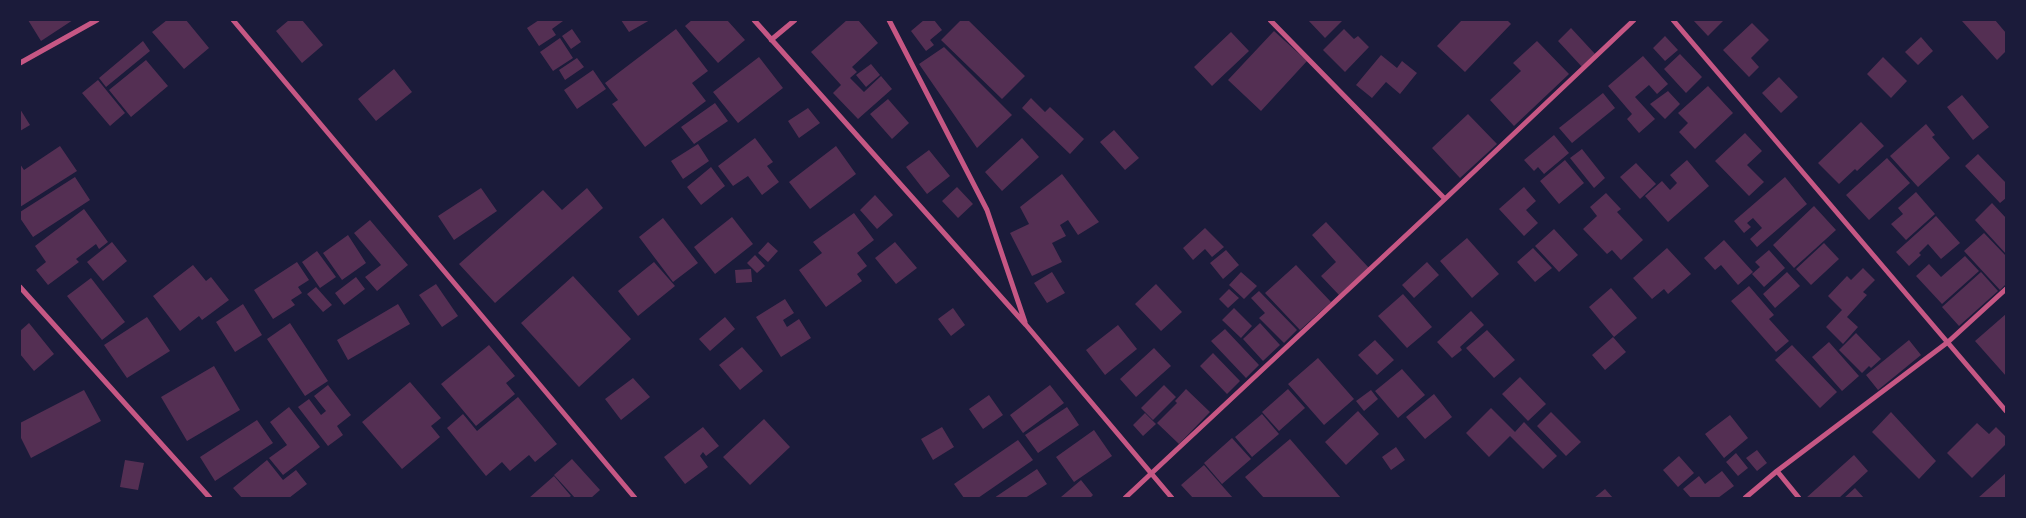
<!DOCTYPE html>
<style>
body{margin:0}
#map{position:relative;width:2026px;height:518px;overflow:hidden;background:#1b1b3a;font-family:"Varela Round",sans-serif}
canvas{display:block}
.frame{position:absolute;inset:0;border:21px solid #1b1b3a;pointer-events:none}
</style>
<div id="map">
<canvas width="2026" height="518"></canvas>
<div class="frame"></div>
</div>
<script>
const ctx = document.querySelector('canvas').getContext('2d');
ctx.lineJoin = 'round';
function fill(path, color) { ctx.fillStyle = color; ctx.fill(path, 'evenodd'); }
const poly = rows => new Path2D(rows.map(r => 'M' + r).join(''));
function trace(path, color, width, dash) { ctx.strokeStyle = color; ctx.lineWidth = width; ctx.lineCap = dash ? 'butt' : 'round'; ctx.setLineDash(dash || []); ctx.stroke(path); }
fill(poly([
 [28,20,73,20,41,41],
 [167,20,186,20,209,48,184,69,152,32],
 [289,20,302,20,323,45,302,63,276,31],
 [539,20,563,21,552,29,556,35,539,46,527,28],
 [621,20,650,20,629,32],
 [692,20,727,20,745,40,718,63,685,26],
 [847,20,858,20,878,43,852,67,857,72,850,78,864,92,881,76,892,89,858,119,833,93,841,85,811,52],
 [924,20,934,20,942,30,930,40,934,45,926,51,911,31],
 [961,20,968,20,1025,76,1002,99,941,40],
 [1308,20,1343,20,1325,38],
 [1462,20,1507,20,1511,24,1465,72,1437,46],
 [1693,20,1724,20,1708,36],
 [1963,20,1995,20,2006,33,2006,51,1997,60,1962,21],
 [1752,23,1769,40,1751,58,1759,67,1749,77,1723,50],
 [1571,28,1596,55,1583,68,1558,41],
 [572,29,581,42,571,49,562,36],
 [676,29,708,71,692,83,706,101,645,147,612,104,618,100,605,83],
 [1344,29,1354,39,1358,36,1369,47,1345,72,1323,50],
 [1274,31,1307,61,1261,111,1228,80],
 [1231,32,1249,51,1212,86,1194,67],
 [1665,36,1678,50,1665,61,1653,48],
 [1921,37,1933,51,1918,65,1905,52],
 [560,38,573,58,553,71,540,52],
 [143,41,150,51,106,87,99,78],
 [1537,41,1569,74,1514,126,1490,100,1521,71,1513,63],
 [944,47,1012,115,977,148,919,64],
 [1680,54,1702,77,1686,93,1664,69],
 [1381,55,1397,68,1402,61,1417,73,1400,94,1386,82,1372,98,1356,85],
 [1643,56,1668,84,1657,94,1649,85,1635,97,1655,119,1639,133,1627,119,1632,114,1608,86],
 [759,57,783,88,738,123,713,92],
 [1883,57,1907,81,1891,98,1867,74],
 [577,58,584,67,565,80,559,70],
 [146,60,168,86,131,117,109,90],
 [871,64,880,75,866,87,856,75],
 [394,69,412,92,376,121,358,99],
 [593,70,606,89,577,109,564,90],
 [1779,77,1798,97,1781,113,1762,93],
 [98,80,125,113,110,126,82,93],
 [1708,86,1733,113,1695,149,1679,132,1688,123,1678,113],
 [1668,91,1680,104,1665,119,1650,104],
 [1603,93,1615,108,1572,143,1559,128],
 [1962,95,1989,127,1973,140,1947,107],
 [1031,98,1045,112,1050,107,1084,139,1070,154,1022,108],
 [888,99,909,123,892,139,870,114],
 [715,103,728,121,694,144,681,127],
 [808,108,820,123,799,138,788,121],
 [20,109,30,125,20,131],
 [1468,114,1497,144,1460,178,1432,148],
 [1861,122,1884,146,1857,171,1855,169,1839,184,1818,163],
 [1926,124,1935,135,1932,137,1950,158,1918,187,1890,156],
 [1114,130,1139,158,1125,170,1100,142],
 [1745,133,1762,151,1747,165,1764,182,1749,196,1715,161],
 [1554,135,1569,153,1544,174,1538,167,1534,171,1524,160],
 [755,138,773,162,767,166,779,182,762,195,748,176,733,186,718,166],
 [1022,138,1039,157,1002,191,985,172],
 [698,144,709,161,683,179,671,161],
 [60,146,77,171,20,207,20,164,24,170],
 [836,146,856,174,810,209,789,182],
 [1582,149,1605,178,1594,188,1570,158],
 [929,150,950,176,927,194,906,167],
 [1978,154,2006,183,2006,198,2000,203,1965,166],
 [1887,158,1910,183,1869,220,1846,195],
 [1565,160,1584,183,1559,204,1540,181],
 [1687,160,1709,186,1668,222,1645,196,1662,181,1670,190,1677,183,1670,175],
 [1636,163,1656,184,1640,199,1620,177],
 [711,167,725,186,701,205,687,187],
 [1062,174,1099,222,1078,235,1068,220,1060,225,1066,236,1052,243,1062,262,1032,276,1010,233,1029,224,1020,207],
 [75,177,90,200,33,237,20,218,20,212],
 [1785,177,1807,204,1757,247,1750,239,1762,228,1753,218,1747,223,1751,227,1744,233,1734,221],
 [957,187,973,204,958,218,942,201],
 [1524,187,1536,201,1526,210,1538,223,1524,236,1499,209],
 [481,188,497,211,454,240,438,216],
 [587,188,603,208,495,303,459,264,543,190,562,210],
 [1916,192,1935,214,1906,240,1891,224,1903,214,1898,208],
 [1606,193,1621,209,1617,212,1643,240,1621,260,1612,250,1607,254,1583,229,1597,216,1590,207],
 [875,195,893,215,877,229,860,210],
 [1992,203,2006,218,2006,254,1975,220],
 [1814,206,1836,230,1794,268,1773,245],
 [84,209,108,242,99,249,96,244,76,259,79,262,48,285,36,270,46,262,35,246],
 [854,213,874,240,857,253,867,266,857,274,862,281,826,307,799,270,822,253,813,242],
 [1936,216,1960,243,1941,259,1928,244,1919,253,1921,255,1909,266,1896,252],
 [732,217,753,244,715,274,694,247],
 [663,218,698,263,673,282,639,237],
 [370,220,408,265,377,291,365,277,381,265,354,233],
 [1326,222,1369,268,1339,295,1321,276,1336,262,1312,235],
 [1205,228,1224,247,1212,257,1205,249,1193,260,1183,248],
 [1554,229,1578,255,1559,272,1535,246],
 [1984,233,2006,256,2006,284,2000,290,1964,251],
 [348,235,366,263,342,280,323,253],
 [1467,238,1499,274,1472,298,1440,261],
 [1724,240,1753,272,1738,285,1721,265,1715,270,1704,258],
 [112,242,127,261,103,281,87,262],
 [768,242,778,251,768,262,758,253],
 [895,242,917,268,896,284,875,258],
 [1824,243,1839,259,1811,285,1796,269],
 [1533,248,1552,268,1535,282,1517,262],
 [1667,248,1691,274,1668,294,1664,289,1652,299,1633,278],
 [1226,250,1239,265,1223,279,1210,263],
 [1769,250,1785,268,1764,287,1752,274,1760,267,1755,262],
 [317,251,336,277,320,288,302,262],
 [755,255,765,266,757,273,747,263],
 [1965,256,1979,271,1942,304,1916,276,1929,264,1941,277],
 [297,262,309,280,298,287,302,293,291,300,295,305,273,319,254,290],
 [654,262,675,286,638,316,618,291],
 [1427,262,1439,275,1414,298,1402,285],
 [193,265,206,281,211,277,229,300,202,320,199,316,180,331,153,296],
 [1296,265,1331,302,1300,330,1265,293],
 [1863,268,1875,280,1863,292,1867,295,1847,317,1858,327,1843,344,1826,327,1842,310,1828,296,1847,276,1851,280],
 [751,269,752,282,736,283,735,270],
 [1052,272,1065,293,1047,303,1034,283],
 [1241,272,1257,286,1244,299,1229,285],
 [1787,272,1800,286,1775,308,1763,294],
 [1981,272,1998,291,1959,326,1942,307],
 [573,276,631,339,579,387,521,323],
 [356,277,365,289,344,305,335,293],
 [91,278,125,322,102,340,67,296],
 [436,284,458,316,442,327,419,295],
 [1156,284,1182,312,1161,331,1135,304],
 [1749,286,1774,315,1769,319,1789,341,1776,352,1731,301],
 [316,287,332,305,323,312,307,294],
 [1611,288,1637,318,1614,337,1589,307],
 [1229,289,1239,298,1228,308,1219,299],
 [1259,291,1297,330,1284,343,1259,318,1265,313,1251,298],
 [1403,294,1432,327,1407,348,1378,316],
 [785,299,794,313,783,320,787,327,799,319,811,338,781,357,756,317],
 [243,304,262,335,235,352,216,322],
 [398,304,410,324,348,360,337,340],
 [953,308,965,325,951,336,938,319],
 [1234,308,1252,326,1241,338,1222,320],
 [1471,311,1484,325,1460,347,1462,350,1452,358,1437,342],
 [2006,314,2006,376,1975,341],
 [147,317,170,351,127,378,104,345],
 [725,317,735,329,710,351,699,339],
 [29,323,54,354,34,371,20,354,20,331],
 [290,323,328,381,305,396,267,339],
 [1260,323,1280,345,1263,361,1243,339],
 [1118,325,1137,349,1105,375,1086,350],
 [1225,329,1259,365,1246,378,1211,341],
 [1487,330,1515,360,1494,378,1466,348],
 [1856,333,1881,359,1871,368,1869,366,1862,373,1839,350],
 [1613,337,1626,352,1605,370,1592,355],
 [1375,340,1394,360,1377,375,1358,355],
 [1909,340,1921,355,1878,390,1866,375],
 [1829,342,1859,376,1842,391,1812,357],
 [489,345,515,376,506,383,515,394,476,426,441,384],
 [1792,345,1837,392,1820,408,1775,360],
 [742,347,763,371,740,390,719,365],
 [1154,348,1171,366,1136,397,1120,379],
 [1213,353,1240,381,1227,394,1200,366],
 [1318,358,1354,399,1324,425,1288,384],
 [214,366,240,410,187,441,161,397],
 [1402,369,1425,395,1398,418,1375,391],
 [1520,377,1546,404,1528,421,1502,394],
 [633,378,650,397,621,420,605,399],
 [410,382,441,418,431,426,440,437,402,469,362,422],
 [328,385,351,415,337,426,343,435,328,446,298,407,309,399,321,415,326,411,314,396],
 [1050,385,1064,403,1023,433,1010,415],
 [1164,385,1176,397,1153,420,1141,408],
 [1186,389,1210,412,1179,444,1157,423,1177,403,1175,401],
 [1288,389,1305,408,1279,431,1262,412],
 [84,390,101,421,31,458,20,436,20,423],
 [1371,390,1378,399,1364,411,1356,401],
 [1434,394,1452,417,1425,439,1406,417],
 [989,395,1003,415,983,429,969,409],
 [518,397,557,444,535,462,529,455,510,471,502,462,486,476,447,428,463,414,477,431],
 [289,407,320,447,283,475,269,458,287,445,270,422],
 [1067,407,1079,425,1038,453,1025,435],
 [1491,408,1515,432,1524,422,1557,456,1543,469,1510,436,1489,457,1466,433],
 [1358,411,1379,434,1346,465,1325,442],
 [1551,412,1581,442,1566,456,1537,426],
 [1891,412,1936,461,1919,479,1872,432],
 [1145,413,1156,424,1143,436,1133,425],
 [1262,414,1279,434,1252,457,1235,437],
 [1730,415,1748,438,1724,458,1705,434],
 [764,419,790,447,750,485,723,457],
 [257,420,273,443,215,481,200,457],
 [1977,423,1989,434,1996,427,2006,437,2006,444,1972,478,1947,453],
 [703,427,719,446,706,456,703,452,700,456,708,467,685,484,664,457],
 [942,427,954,447,933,460,921,439],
 [1094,430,1112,456,1074,482,1056,457],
 [1232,438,1251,459,1222,484,1204,463],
 [1290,439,1341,498,1264,498,1245,477],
 [1018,440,1033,460,978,498,964,498,954,484],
 [1396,447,1405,460,1391,470,1382,457],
 [1757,450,1767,463,1757,471,1746,458],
 [1736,453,1748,468,1738,476,1726,462],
 [1854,455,1868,471,1839,498,1806,498],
 [1679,456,1694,473,1678,487,1663,470],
 [572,459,600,490,591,498,575,498,554,475],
 [125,460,144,463,138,490,120,487],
 [267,460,283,480,296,470,307,484,289,498,242,498,233,488],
 [1204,465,1225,489,1233,498,1193,498,1181,485],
 [1037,469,1047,484,1025,498,994,498],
 [1722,471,1734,486,1718,498,1691,498,1683,489,1699,476,1705,484],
 [2006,473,2006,498,1978,498],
 [554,476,571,496,568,498,529,498],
 [1081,480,1093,495,1090,498,1062,498,1061,497],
 [1855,488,1864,498,1844,498],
 [1605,489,1613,498,1594,498]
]), '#542f53');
trace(poly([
 [233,20,635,498],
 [754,20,1026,325,1172,498],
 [889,20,987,210,1025,322],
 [1270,20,1445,199],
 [1673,20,2006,411],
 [771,40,795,20],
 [20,63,97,20],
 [20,287,210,498],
 [1777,471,1799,498],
 [1125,498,1445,199,1634,20],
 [1745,498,1777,471,1948,342,2006,289]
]), '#c65784', 5);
</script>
